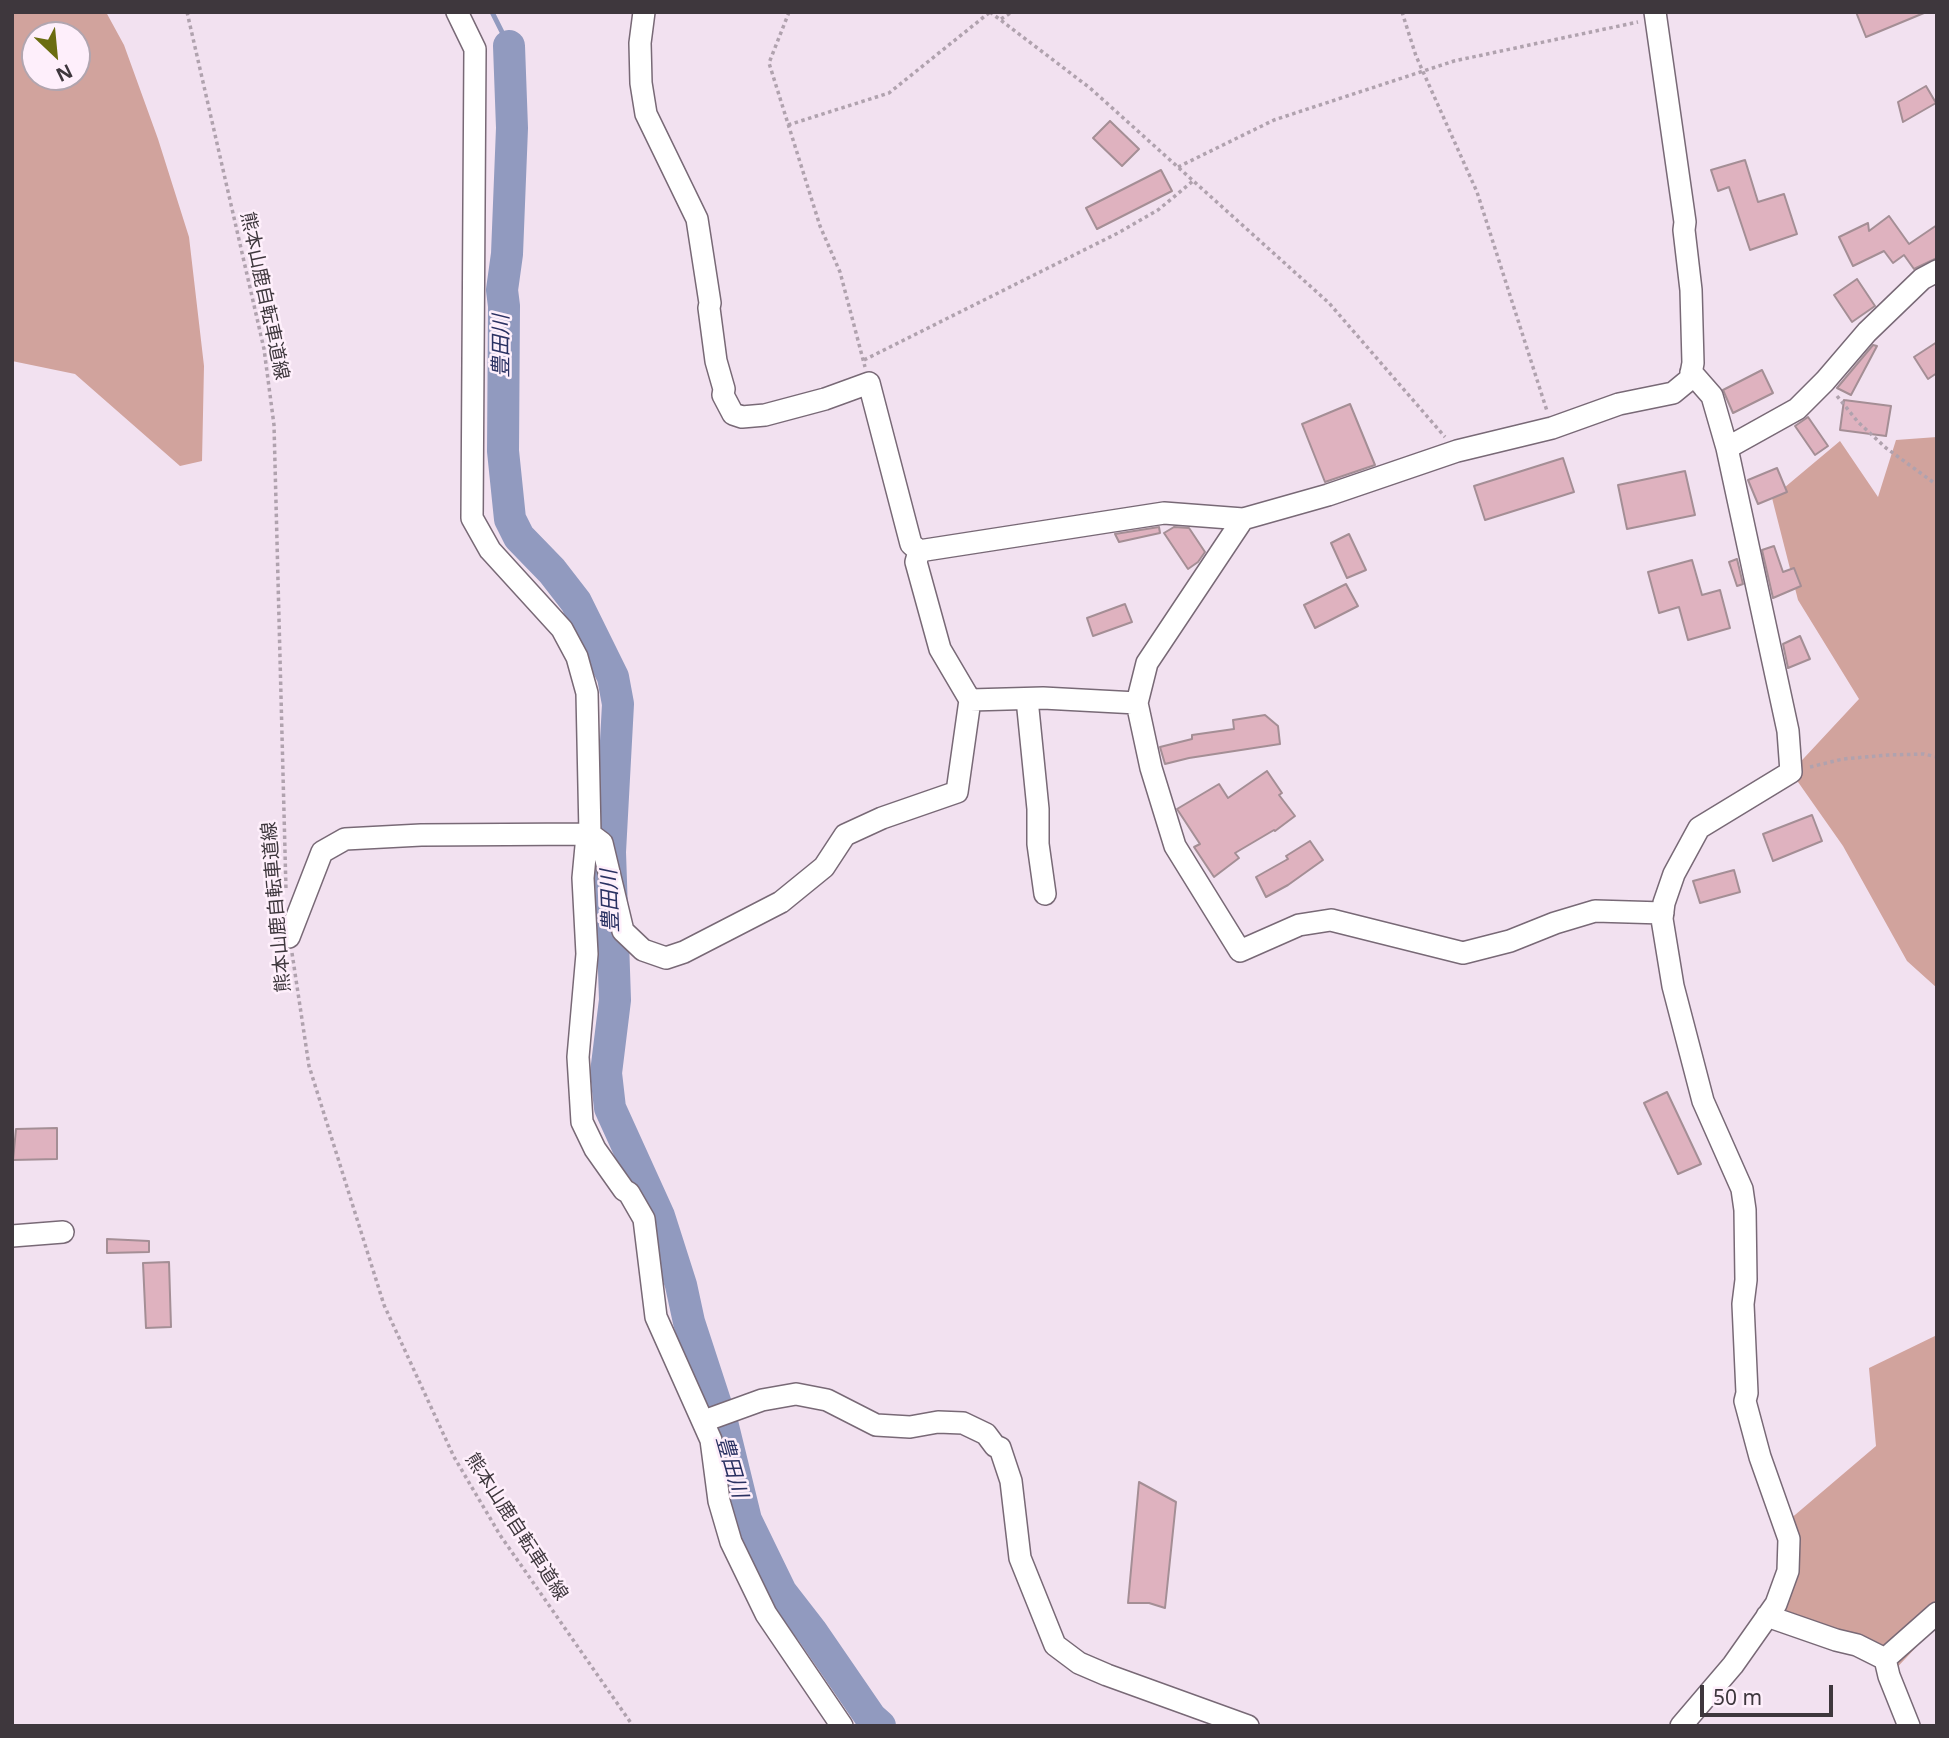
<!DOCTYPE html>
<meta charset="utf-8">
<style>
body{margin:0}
#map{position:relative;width:1949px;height:1738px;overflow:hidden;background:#f2e1f0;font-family:"Noto Sans",sans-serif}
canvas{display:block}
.frame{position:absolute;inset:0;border:14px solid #3e373d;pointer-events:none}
.north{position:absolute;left:21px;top:21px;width:70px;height:70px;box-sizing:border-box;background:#feeffb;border:2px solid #b1a5af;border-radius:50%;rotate:154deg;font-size:19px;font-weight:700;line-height:28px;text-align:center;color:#3e373d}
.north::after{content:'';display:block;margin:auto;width:24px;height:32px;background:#6b6d10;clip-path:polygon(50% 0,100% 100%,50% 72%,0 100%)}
.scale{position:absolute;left:1700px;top:1685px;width:133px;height:32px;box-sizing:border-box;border:4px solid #3e373d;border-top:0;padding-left:9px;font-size:21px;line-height:24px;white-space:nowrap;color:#3e373d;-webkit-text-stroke:5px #feeffb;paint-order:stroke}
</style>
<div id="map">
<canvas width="1949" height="1738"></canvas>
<div class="frame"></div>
<div class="north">N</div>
<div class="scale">50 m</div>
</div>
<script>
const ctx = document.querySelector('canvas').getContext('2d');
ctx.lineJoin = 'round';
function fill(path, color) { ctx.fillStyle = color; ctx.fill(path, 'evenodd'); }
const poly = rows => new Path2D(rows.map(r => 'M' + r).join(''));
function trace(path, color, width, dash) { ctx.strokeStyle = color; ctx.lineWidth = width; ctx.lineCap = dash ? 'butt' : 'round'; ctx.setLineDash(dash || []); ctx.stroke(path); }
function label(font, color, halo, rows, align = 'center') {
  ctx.font = font + ' "Noto Sans","Noto Sans JP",sans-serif'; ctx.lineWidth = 5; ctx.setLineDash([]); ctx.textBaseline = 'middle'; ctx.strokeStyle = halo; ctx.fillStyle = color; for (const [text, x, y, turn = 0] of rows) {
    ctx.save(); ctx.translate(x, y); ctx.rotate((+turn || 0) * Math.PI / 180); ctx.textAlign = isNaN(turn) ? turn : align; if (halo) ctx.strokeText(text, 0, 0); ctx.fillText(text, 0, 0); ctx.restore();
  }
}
fill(poly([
 [12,12,106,12,124,45,158,139,189,237,204,366,202,461,180,466,75,374,12,361],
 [35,35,77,35,77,77,35,77],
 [1937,437,1937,988,1907,961,1843,846,1791,772,1859,699,1798,600,1772,498,1840,441,1878,497,1896,440],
 [1937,1335,1937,1625,1889,1676,1776,1604,1782,1526,1876,1446,1869,1368]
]), '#d1a39d');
trace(poly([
 [492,12,509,46]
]), '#919abf', 5);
trace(poly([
 [509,46,512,128,507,254,502,290,504,306,503,451,510,519,519,537,552,571,576,602,613,677,618,704,610,852,615,1000,606,1073,610,1108,659,1216,681,1285,689,1322,723,1426,746,1520,781,1592,812,1632,871,1718,880,1726]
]), '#919abf', 32);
const building = poly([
 [1856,12,1924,12,1924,13,1866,37,1856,12],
 [1926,86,1936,103,1903,122,1898,102,1926,86],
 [1110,121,1139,149,1122,166,1093,138,1110,121],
 [1745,160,1758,202,1784,194,1797,234,1750,250,1729,187,1718,191,1711,170,1745,160],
 [1161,170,1172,191,1097,229,1086,208,1161,170],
 [1889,216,1909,244,1937,225,1937,258,1914,269,1904,255,1893,263,1884,251,1853,266,1839,237,1868,223,1869,231,1889,216],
 [1857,279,1875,306,1852,322,1834,295,1857,279],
 [1937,342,1937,373,1928,379,1914,357,1937,342],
 [1873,345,1877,346,1851,395,1837,388,1873,345],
 [1762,370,1773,393,1733,413,1723,390,1762,370],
 [1844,400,1891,406,1886,436,1840,430,1844,400],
 [1350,404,1375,465,1325,482,1302,424,1350,404],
 [1808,417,1828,446,1815,455,1795,426,1808,417],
 [1563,458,1574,492,1485,520,1474,486,1563,458],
 [1777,468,1787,492,1758,504,1748,480,1777,468],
 [1685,471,1695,515,1627,529,1618,485,1685,471],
 [1159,527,1160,533,1119,542,1115,534,1159,527],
 [1174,527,1189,528,1205,552,1198,562,1188,569,1164,533,1174,527],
 [1349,534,1366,570,1347,578,1331,543,1349,534],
 [1774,546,1783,572,1794,568,1801,586,1773,598,1762,550,1774,546],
 [1737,559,1743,584,1737,586,1729,562,1737,559],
 [1692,560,1702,595,1720,590,1730,628,1688,640,1679,607,1659,613,1648,572,1692,560],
 [1346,584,1358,606,1315,628,1304,605,1346,584],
 [1125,604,1132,622,1093,636,1087,618,1125,604],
 [1800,636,1810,659,1788,668,1783,644,1800,636],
 [1265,715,1278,726,1280,744,1189,758,1165,764,1160,747,1192,739,1192,735,1234,729,1233,720,1265,715],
 [1267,771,1282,793,1279,795,1295,816,1275,831,1274,830,1235,853,1239,858,1214,877,1194,847,1200,844,1177,809,1219,784,1228,798,1267,771],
 [1812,815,1822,841,1773,861,1763,834,1812,815],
 [1310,841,1323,860,1288,885,1266,897,1256,877,1288,859,1286,856,1310,841],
 [1734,870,1740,892,1700,903,1693,881,1734,870],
 [1667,1092,1701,1164,1678,1174,1644,1103,1667,1092],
 [57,1128,57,1159,13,1160,16,1129,57,1128],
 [107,1239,149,1241,149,1252,107,1253,107,1239],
 [169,1262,171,1327,146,1328,143,1263,169,1262],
 [1139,1482,1176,1502,1165,1608,1149,1603,1128,1603,1139,1482]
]);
fill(building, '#dfb2bf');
trace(building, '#a48e95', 2);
const street = poly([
 [457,12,475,49,472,518,490,550,562,629,577,657,587,693,590,834,586,846,583,878,587,954,578,1057,582,1122,595,1149,624,1190,629,1193,644,1219,656,1317,711,1440,719,1501,731,1542,766,1614,842,1726],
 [644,12,640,43,641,83,646,114,697,219,710,303,709,308,716,361,724,389,723,395,733,414,742,417,765,415,825,399,869,383,911,544,919,551],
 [1727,448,1797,409,1825,381,1867,332,1922,279,1937,271],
 [1243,519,1147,663,1137,703,1151,768,1175,846,1240,951,1299,925,1331,920,1463,953,1510,941,1555,923,1595,911,1663,913],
 [919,551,1164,513,1243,519,1328,495,1457,451,1552,428,1619,404,1673,393,1690,379,1693,363,1691,290,1684,230,1685,222,1655,12],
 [1027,699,1038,809,1038,844,1045,894],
 [970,700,1043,698,1137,703],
 [289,937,322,852,345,839,421,835,590,834,602,843,623,931,643,950,666,958,684,952,781,902,824,867,845,835,882,818,957,792,970,700,940,649,916,562,919,551],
 [12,1236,63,1232],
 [704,1421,762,1400,796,1394,827,1400,876,1425,910,1427,938,1422,963,1423,986,1434,995,1446,1000,1448,1011,1481,1020,1558,1055,1645,1079,1663,1107,1675,1248,1726],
 [1767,1616,1836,1640,1857,1645,1885,1659,1889,1676,1909,1726],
 [1885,1659,1937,1613],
 [1681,1726,1733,1665,1776,1604,1788,1571,1789,1539,1760,1457,1745,1401,1747,1393,1743,1304,1746,1280,1745,1210,1742,1189,1703,1101,1673,986,1662,919,1664,903,1674,874,1699,828,1791,772,1788,731,1727,448,1712,396,1691,372]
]);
trace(street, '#786976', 24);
trace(poly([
 [187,12,264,349,274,425,286,890],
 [789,12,769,63,820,226,840,272,865,367],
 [990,12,1090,88,1329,303,1445,437],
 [1402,12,1416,56,1477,192,1547,411],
 [1001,19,1012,12],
 [788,125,889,93,990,12],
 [1178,167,1274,120,1454,61,1638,22],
 [864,360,1118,233,1158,210,1193,181],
 [1837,396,1858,422,1886,448,1937,485],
 [1810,767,1843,759,1888,755,1924,754,1937,757],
 [292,953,309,1066,384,1305,454,1457,500,1535,633,1726]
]), '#b0a2ae', 3.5, [3.5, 3.5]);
trace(street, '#fff', 21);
label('19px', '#3e373d', '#feeffb', [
 ["熊本山鹿自転車道線",264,296,78],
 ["熊本山鹿自転車道線",277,907,-95],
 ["熊本山鹿自転車道線",516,1527,57]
]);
label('italic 21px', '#2a3162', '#feeffb', [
 ["豊田川",502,346,-90],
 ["豊田川",611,901,-92],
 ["豊田川",731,1467,74]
]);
</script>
